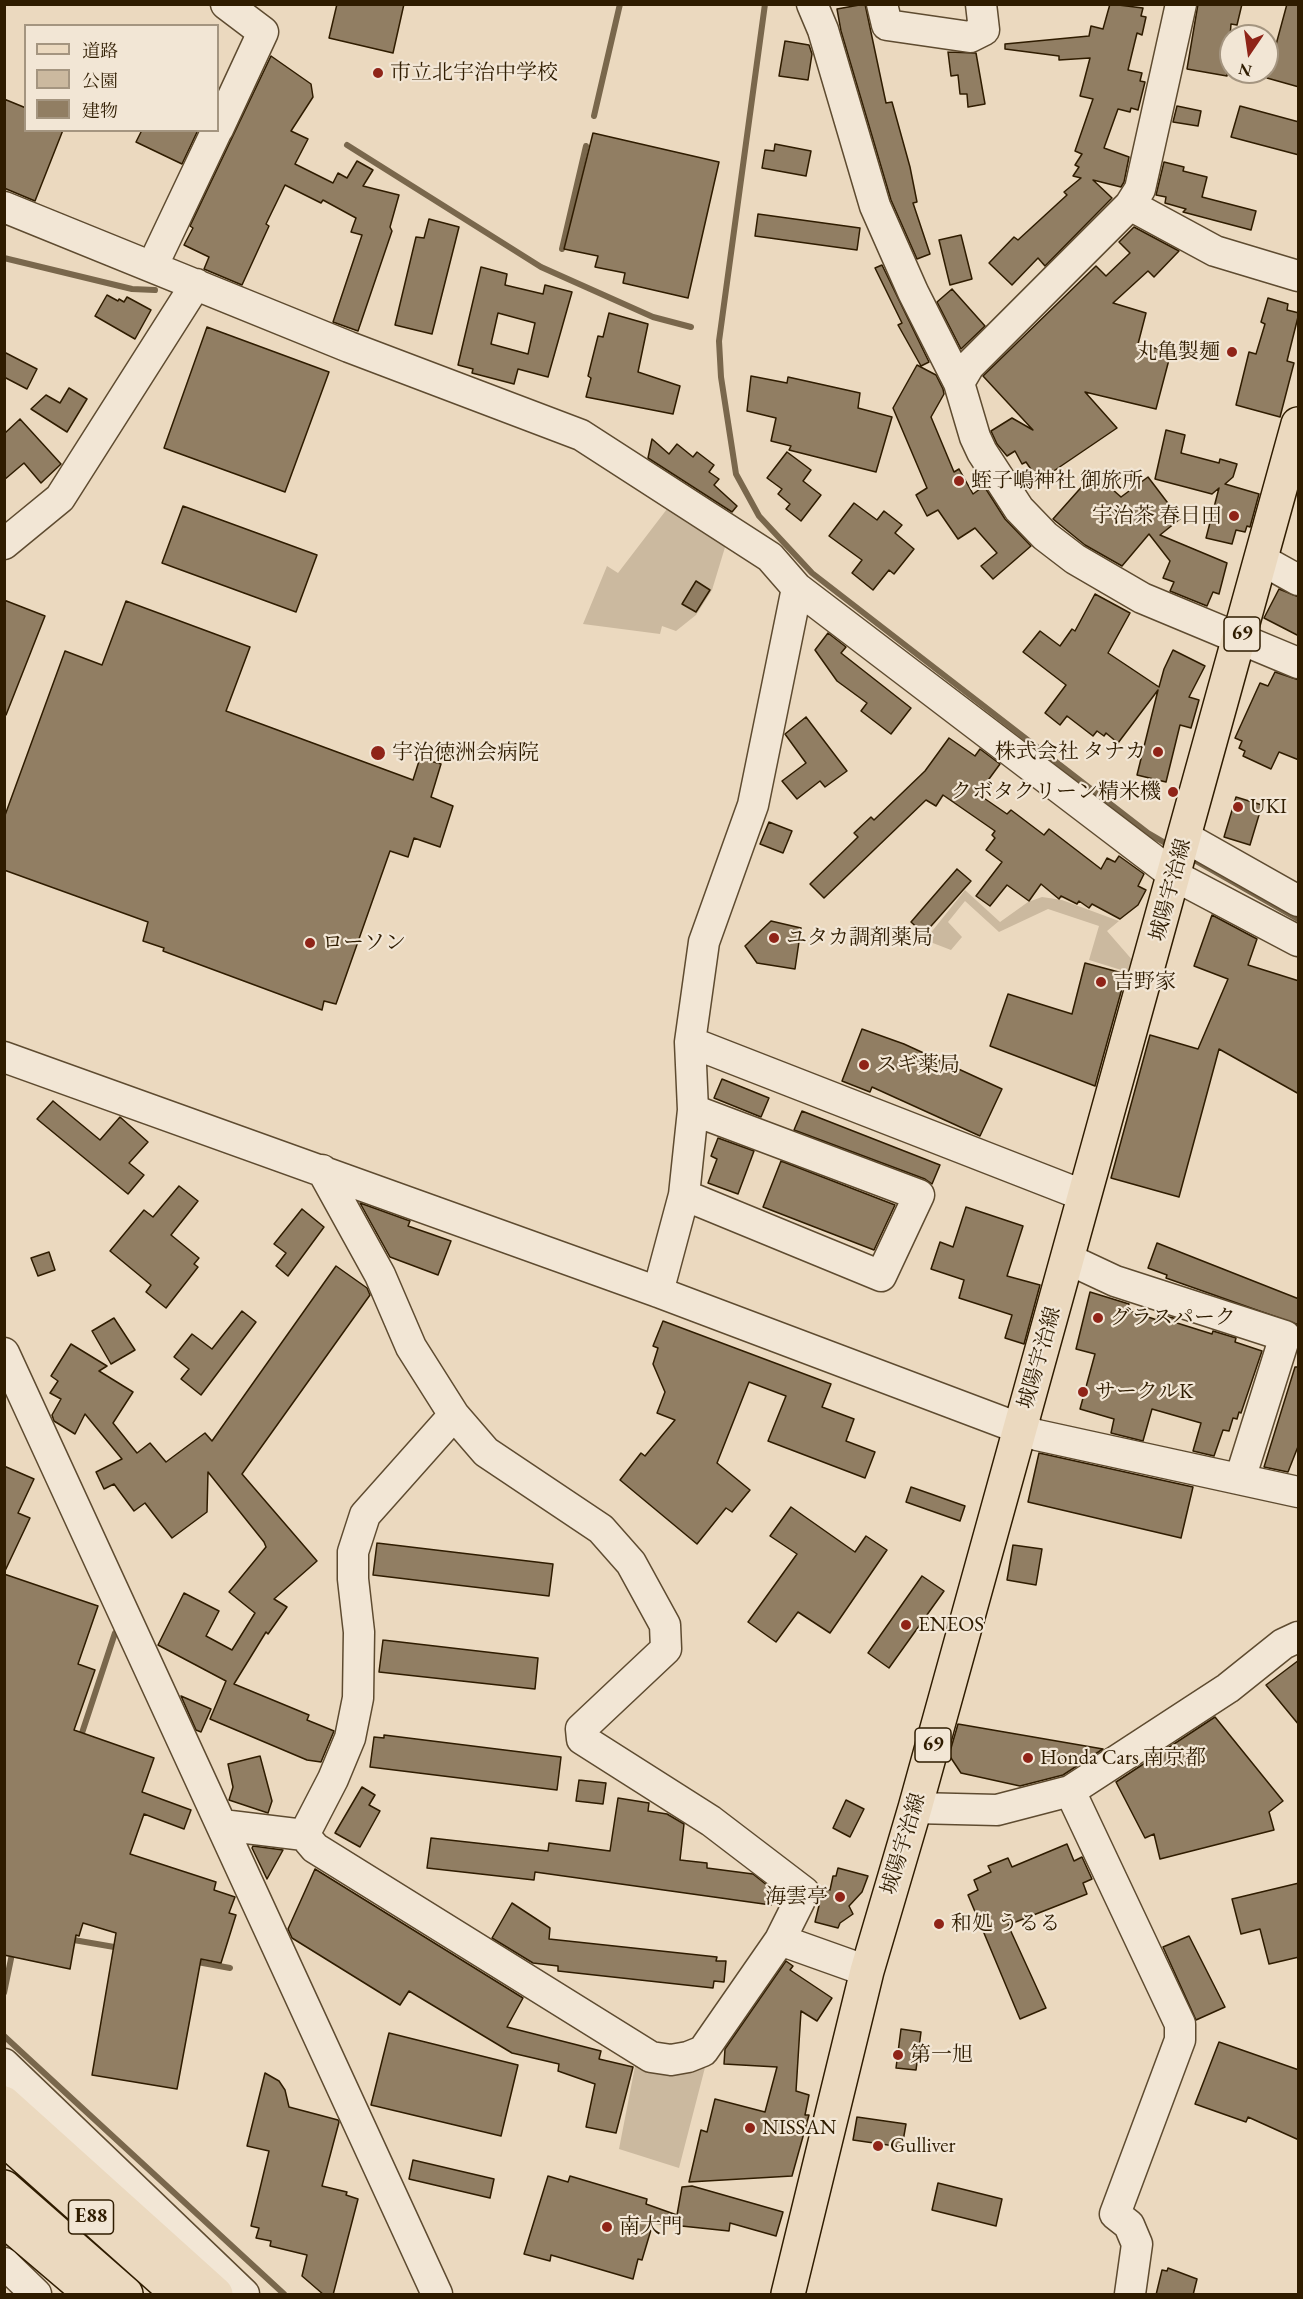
<!DOCTYPE html>
<meta charset="utf-8">
<style>
body{margin:0}
#map{position:relative;width:1303px;height:2299px;overflow:hidden;background:#ebd9bf;font-family:"EB Garamond","Noto Serif JP",serif}
canvas{display:block}
.frame{position:absolute;inset:0;border:6px solid #2f1c00;pointer-events:none}
.legend{position:absolute;left:24px;top:24px;width:195px;height:108px;box-sizing:border-box;background:#f2e6d5;border:2px solid #a49580;margin:0;padding:8px 10px;list-style:none;font-size:18px;color:#2f1c00}
.legend li{display:flex;align-items:center;gap:12px;height:30px}
.legend b{width:30px;border:2px solid #a49580}
.north{position:absolute;left:1219px;top:24px;width:60px;height:60px;box-sizing:border-box;background:#f2e6d5;border:2px solid #a49580;border-radius:50%;rotate:193deg;font-size:16px;font-weight:700;line-height:24px;text-align:center;color:#2f1c00}
.north::after{content:'';display:block;margin:auto;width:21px;height:27px;background:#8f2418;clip-path:polygon(50% 0,100% 100%,50% 72%,0 100%)}
</style>
<div id="map">
<canvas width="1303" height="2299"></canvas>
<div class="frame"></div>
<ul class="legend">
<li><b style="height:8px;background:#ebd9bf"></b>道路</li>
<li><b style="height:16px;background:#cbb99f"></b>公園</li>
<li><b style="height:16px;background:#917e63"></b>建物</li>
</ul>
<div class="north">N</div>
</div>
<script>
const ctx = document.querySelector('canvas').getContext('2d');
ctx.lineJoin = 'round';
function fill(path, color) { ctx.fillStyle = color; ctx.fill(path, 'evenodd'); }
const poly = rows => new Path2D(rows.map(r => 'M' + r).join(''));
function trace(path, color, width, dash) { ctx.strokeStyle = color; ctx.lineWidth = width; ctx.lineCap = dash ? 'butt' : 'round'; ctx.setLineDash(dash || []); ctx.stroke(path); }
function label(font, color, halo, rows, align = 'center') {
  ctx.font = font + ' "EB Garamond","Noto Serif JP",serif'; ctx.lineWidth = 4.5; ctx.setLineDash([]); ctx.textBaseline = 'middle'; ctx.strokeStyle = halo; ctx.fillStyle = color; for (const [text, x, y, turn = 0] of rows) {
    ctx.save(); ctx.translate(x, y); ctx.rotate((+turn || 0) * Math.PI / 180); ctx.textAlign = isNaN(turn) ? turn : align; if (halo) ctx.strokeText(text, 0, 0); ctx.fillText(text, 0, 0); ctx.restore();
  }
}
fill(poly([
 [667,509,726,544,712,590,696,615,676,631,662,626,660,634,583,624,607,566,618,573],
 [965,890,1000,922,1028,902,1042,897,1062,900,1119,921,1107,931,1134,962,1131,973,1089,960,1099,926,1048,909,999,932,965,901,948,922,962,937,951,950,925,940],
 [709,2052,679,2168,619,2149,637,2056]
]), '#cbb99f');
trace(poly([
 [765,4,719,341,721,377,736,474,759,516,812,573,1148,833,1172,847],
 [594,116,620,4],
 [347,145,541,267,653,317,691,327],
 [562,249,586,146],
 [4,258,132,289,155,290],
 [1189,857,1298,919],
 [80,1739,115,1633],
 [68,1939,120,1948],
 [192,1961,230,1968],
 [4,1993,13,1949],
 [4,2036,284,2294]
]), '#79674c', 6);
const building = poly([
 [337,4,404,4,393,53,329,38,337,4],
 [865,4,886,103,892,102,910,167,917,202,913,203,930,254,917,259,891,200,841,31,837,9,865,4],
 [1110,4,1143,8,1141,16,1146,17,1142,35,1137,33,1128,70,1142,73,1140,81,1145,82,1138,110,1131,108,1130,112,1118,109,1104,148,1129,157,1124,182,1121,187,1093,180,1112,198,1045,266,1038,258,1012,285,989,263,1014,237,1018,240,1067,195,1064,192,1081,178,1073,176,1079,167,1075,165,1082,154,1075,151,1093,99,1080,96,1090,58,1059,60,1059,56,1005,49,1005,44,1089,36,1091,26,1103,29,1110,4],
 [1198,4,1242,4,1237,25,1231,24,1227,76,1187,69,1198,4],
 [1287,4,1299,4,1299,87,1267,78,1287,4],
 [785,41,809,45,812,54,808,80,779,76,785,41],
 [948,52,976,53,985,104,968,107,967,94,960,94,958,75,951,76,948,52],
 [271,56,311,84,313,97,291,131,308,139,295,164,333,183,338,173,347,178,357,161,373,170,363,186,399,195,390,227,392,231,358,331,333,322,362,235,351,232,356,218,323,200,321,203,285,185,266,224,269,226,242,285,204,269,209,257,184,245,193,228,190,226,271,56],
 [4,99,26,108,26,130,63,130,35,201,4,188,4,99],
 [1177,106,1201,111,1198,126,1173,122,1177,106],
 [1240,106,1299,122,1299,155,1231,137,1240,106],
 [142,130,198,130,182,164,136,142,142,130],
 [593,133,719,162,688,298,623,283,625,273,595,267,598,256,564,249,593,133],
 [775,144,811,151,806,176,762,168,765,150,774,151,775,144],
 [1164,162,1184,167,1183,171,1207,177,1202,197,1256,211,1251,230,1183,212,1186,209,1165,203,1166,197,1156,195,1164,162],
 [758,214,860,228,857,250,755,236,758,214],
 [429,219,459,227,432,334,395,325,416,237,424,238,429,219],
 [1134,227,1179,251,1154,277,1148,271,1113,303,1146,313,1138,344,1171,352,1156,409,1085,392,1117,428,1039,481,1026,462,1022,464,1015,451,1007,456,997,444,991,431,1012,418,1033,430,983,376,1096,266,1106,276,1130,253,1119,242,1134,227],
 [961,235,972,279,950,285,939,240,961,235],
 [882,265,929,362,921,366,898,325,902,323,875,268,882,265],
 [481,267,507,274,505,285,543,294,545,285,572,292,548,377,518,369,514,384,472,373,473,369,458,365,481,267],
 [498,313,535,323,528,354,491,344,498,313],
 [952,289,985,326,961,349,937,302,952,289],
 [107,295,118,301,119,299,124,302,127,297,151,310,135,339,95,316,107,295],
 [1268,298,1288,304,1287,310,1299,313,1287,361,1294,363,1280,417,1236,405,1249,352,1256,354,1265,324,1261,322,1268,298],
 [609,313,648,324,638,372,680,386,673,414,586,397,591,378,588,376,598,336,603,337,609,313],
 [207,327,329,372,285,492,164,448,207,327],
 [4,352,37,369,27,389,4,377,4,352],
 [917,365,936,375,943,389,944,394,931,417,954,472,959,469,973,494,984,486,1005,519,1031,546,993,579,981,566,997,553,975,528,958,539,938,510,927,516,916,495,927,488,893,408,917,365],
 [751,376,787,383,788,377,860,393,858,408,892,417,876,472,789,450,791,446,771,441,776,418,747,411,751,376],
 [69,388,87,399,67,432,31,409,46,395,60,403,69,388],
 [20,419,61,464,41,483,24,463,4,480,4,434,20,419],
 [1166,430,1185,435,1181,453,1219,463,1220,459,1237,464,1233,477,1225,484,1259,494,1250,527,1247,526,1245,532,1236,530,1232,544,1206,538,1219,488,1212,494,1155,479,1166,430],
 [652,439,669,454,677,444,693,457,697,452,714,465,709,472,719,479,714,485,737,506,732,512,648,458,652,439],
 [787,452,811,470,803,481,821,495,801,521,786,509,790,504,778,494,782,489,767,478,787,452],
 [1094,473,1121,497,1148,477,1180,519,1160,535,1227,563,1219,594,1213,592,1207,606,1170,591,1174,582,1163,578,1170,561,1149,534,1122,566,1085,545,1053,519,1094,473],
 [854,503,877,520,884,511,902,525,895,533,914,549,894,574,889,570,873,590,852,573,862,560,829,536,854,503],
 [183,506,317,555,296,612,162,563,183,506],
 [696,581,710,590,696,612,682,604,696,581],
 [1279,589,1299,597,1299,636,1264,618,1279,589],
 [1095,594,1130,613,1108,653,1159,687,1164,669,1173,650,1205,666,1189,697,1199,700,1191,728,1180,725,1166,782,1137,775,1158,690,1118,743,1106,733,1104,736,1097,731,1093,736,1067,716,1060,725,1045,713,1066,685,1023,652,1040,631,1060,646,1072,629,1075,631,1095,594],
 [4,600,45,616,6,715,4,715,4,600],
 [126,601,250,647,226,711,413,780,420,758,441,764,431,797,453,806,440,847,414,838,408,857,390,851,336,1004,324,1001,322,1010,163,951,164,948,143,941,148,922,4,870,4,818,65,651,102,665,126,601],
 [828,633,846,647,841,653,911,708,891,734,861,711,867,703,837,681,815,650,828,633],
 [1275,672,1299,680,1299,760,1279,752,1271,769,1243,756,1245,751,1239,748,1242,741,1235,738,1260,683,1268,686,1275,672],
 [806,717,847,771,825,787,820,781,797,799,782,781,806,763,785,734,806,717],
 [949,738,975,756,980,749,1000,764,978,794,1007,814,1011,810,1044,835,1049,829,1101,869,1107,858,1115,862,1119,856,1144,874,1138,886,1146,890,1138,905,1120,919,1092,904,1089,908,1079,901,1077,904,1061,896,1059,899,1041,884,1029,901,1007,885,990,906,976,896,1002,862,986,850,995,838,992,835,995,831,943,795,936,806,926,800,824,898,810,884,858,837,854,833,871,817,874,820,925,771,949,738],
 [1236,797,1262,805,1250,845,1224,837,1236,797],
 [769,822,792,831,783,853,760,844,769,822],
 [957,869,971,881,924,934,911,922,957,869],
 [1212,915,1257,939,1248,965,1299,981,1299,1094,1219,1049,1179,1197,1111,1178,1150,1035,1198,1049,1228,979,1194,966,1212,915],
 [771,921,801,928,795,969,757,963,745,946,771,921],
 [1085,963,1126,974,1095,1086,990,1046,1008,994,1072,1014,1085,963],
 [862,1029,904,1044,1002,1089,980,1136,872,1087,870,1092,842,1081,862,1029],
 [722,1079,769,1098,761,1117,714,1098,722,1079],
 [53,1101,100,1140,120,1117,148,1142,129,1163,144,1175,128,1194,37,1119,53,1101],
 [802,1111,940,1165,932,1184,925,1179,794,1130,802,1111],
 [718,1138,754,1151,738,1194,708,1183,717,1159,711,1156,718,1138],
 [781,1161,895,1205,874,1250,763,1207,781,1161],
 [179,1186,198,1201,171,1235,199,1258,194,1264,198,1267,166,1308,146,1292,151,1285,110,1251,144,1210,153,1217,179,1186],
 [360,1203,410,1221,408,1226,451,1241,438,1275,390,1257,360,1203],
 [966,1207,1023,1226,1007,1276,1040,1285,1024,1344,1005,1338,1012,1315,959,1298,964,1280,931,1269,940,1242,953,1247,966,1207],
 [302,1209,324,1227,288,1276,276,1266,286,1253,274,1244,302,1209],
 [1157,1243,1299,1299,1299,1325,1166,1278,1167,1275,1148,1268,1157,1243],
 [49,1252,55,1270,38,1276,31,1258,49,1252],
 [336,1266,367,1288,370,1295,242,1474,317,1561,274,1599,287,1607,268,1634,266,1632,234,1684,309,1715,307,1720,334,1731,321,1762,307,1760,210,1719,226,1681,158,1645,184,1593,219,1611,206,1636,232,1650,255,1613,229,1592,266,1547,264,1542,208,1472,207,1512,172,1538,145,1503,134,1511,114,1484,104,1489,96,1472,122,1459,85,1414,75,1434,54,1421,52,1415,61,1399,50,1393,58,1381,51,1376,71,1344,107,1366,99,1371,133,1392,113,1423,137,1453,150,1443,166,1462,205,1433,212,1441,336,1266],
 [1090,1292,1129,1304,1127,1310,1157,1320,1159,1314,1169,1317,1178,1319,1177,1323,1212,1334,1213,1331,1236,1338,1235,1342,1262,1351,1241,1413,1239,1412,1237,1419,1233,1418,1229,1431,1223,1430,1214,1456,1193,1451,1201,1423,1152,1409,1143,1441,1111,1433,1114,1419,1080,1409,1095,1354,1076,1349,1090,1292],
 [242,1311,256,1322,201,1395,181,1379,189,1369,174,1357,192,1334,212,1349,242,1311],
 [114,1318,135,1350,111,1364,92,1331,114,1318],
 [663,1321,831,1384,822,1407,854,1419,846,1441,875,1452,865,1478,768,1441,786,1396,749,1382,717,1463,750,1490,732,1512,726,1508,697,1544,620,1480,641,1453,645,1456,675,1420,657,1413,665,1392,653,1364,658,1348,653,1346,663,1321],
 [1295,1367,1299,1367,1299,1444,1288,1472,1264,1467,1295,1367],
 [1039,1453,1193,1487,1181,1538,1028,1502,1039,1453],
 [4,1466,34,1479,18,1513,30,1518,4,1573,4,1466],
 [911,1487,965,1506,960,1521,906,1502,911,1487],
 [791,1507,855,1552,866,1536,887,1550,830,1633,798,1612,776,1642,748,1622,797,1554,770,1536,791,1507],
 [377,1543,553,1564,549,1596,373,1575,377,1543],
 [1013,1545,1042,1549,1036,1585,1007,1580,1013,1545],
 [4,1574,98,1606,78,1664,95,1670,74,1730,154,1758,142,1792,191,1810,184,1829,144,1814,130,1854,216,1882,214,1890,235,1897,229,1913,236,1915,221,1963,201,1959,177,2089,92,2075,116,1933,83,1923,79,1936,76,1935,70,1969,4,1955,4,1574],
 [922,1576,944,1591,889,1668,868,1653,922,1576],
 [383,1640,538,1658,535,1689,379,1672,383,1640],
 [1299,1660,1299,1725,1266,1685,1299,1660],
 [181,1696,211,1709,201,1732,196,1730,181,1696],
 [1215,1717,1283,1801,1269,1812,1274,1830,1160,1859,1154,1834,1145,1838,1116,1782,1215,1717],
 [958,1724,1103,1749,1063,1775,1020,1786,961,1773,949,1755,958,1724],
 [384,1735,561,1757,557,1790,370,1767,374,1737,384,1738,384,1735],
 [260,1756,272,1801,268,1813,229,1800,233,1787,228,1764,260,1756],
 [579,1780,606,1783,603,1804,576,1801,579,1780],
 [362,1787,375,1795,369,1805,380,1811,360,1847,335,1833,362,1787],
 [618,1798,649,1803,648,1811,667,1814,684,1824,680,1860,707,1863,707,1868,753,1874,773,1890,771,1905,535,1872,534,1880,427,1868,431,1838,548,1851,549,1843,610,1851,618,1798],
 [846,1800,864,1809,850,1837,833,1828,846,1800],
 [1067,1844,1074,1861,1082,1857,1092,1879,1083,1883,1087,1894,1008,1925,1046,2008,1020,2019,968,1895,978,1890,974,1880,991,1872,988,1866,1008,1858,1012,1867,1067,1844],
 [253,1846,283,1850,267,1879,252,1848,253,1846],
 [838,1868,868,1876,862,1892,849,1906,853,1914,840,1923,838,1928,815,1922,823,1889,830,1890,833,1876,836,1876,838,1868],
 [315,1869,523,1998,507,2027,601,2051,599,2059,633,2067,616,2133,586,2127,595,2084,558,2071,559,2064,512,2053,409,1991,400,2005,292,1938,288,1929,315,1869],
 [1299,1883,1299,1957,1269,1964,1260,1929,1241,1934,1232,1899,1299,1883],
 [512,1903,550,1928,549,1939,717,1957,716,1961,726,1961,724,1982,714,1981,713,1988,558,1971,558,1966,533,1963,492,1938,512,1903],
 [1189,1936,1225,2007,1196,2020,1163,1947,1189,1936],
 [786,1961,793,1966,790,1970,832,1998,817,2021,801,2011,796,2091,809,2095,805,2115,809,2115,792,2176,689,2182,701,2130,707,2132,715,2099,765,2112,777,2067,724,2064,725,2049,786,1961],
 [901,2029,921,2032,916,2070,896,2068,901,2029],
 [389,2033,518,2065,501,2136,371,2105,389,2033],
 [1219,2042,1299,2070,1299,2140,1248,2117,1246,2122,1195,2104,1219,2042],
 [265,2073,279,2081,285,2090,289,2107,338,2120,339,2122,322,2186,347,2192,346,2195,358,2199,333,2295,324,2295,302,2276,307,2255,270,2246,271,2241,256,2238,259,2228,251,2226,269,2151,247,2146,265,2073],
 [857,2117,906,2124,902,2147,853,2140,857,2117],
 [413,2160,494,2179,490,2198,409,2179,413,2160],
 [548,2176,568,2182,570,2176,647,2199,646,2204,677,2215,682,2187,692,2186,783,2212,776,2236,730,2223,729,2231,653,2223,642,2260,638,2259,633,2279,551,2255,550,2261,524,2254,548,2176],
 [938,2183,1002,2199,996,2226,932,2210,938,2183],
 [1168,2268,1197,2279,1193,2295,1156,2295,1162,2270,1167,2271,1168,2268]
]);
fill(building, '#917e63');
trace(building, '#2f1c00', 1.5);
const minor = poly([
 [812,4,823,30,875,206,913,292,959,383],
 [882,4,887,25,970,37,984,30,981,4],
 [1181,4,1140,189,1130,205,969,366,959,383,975,437,982,452,1019,509,1045,536,1075,559,1142,598,1298,663],
 [218,129,263,32,226,4],
 [1130,205,1215,251,1298,276],
 [4,207,349,347,581,435,770,557,797,588,1175,876,1298,941],
 [152,267,217,130],
 [4,544,60,498,196,284],
 [1262,560,1298,580],
 [1185,837,1298,901],
 [690,1042,1085,1196],
 [4,1057,658,1292,1037,1435,1298,1492],
 [322,1170,380,1275,411,1347,454,1415],
 [684,1195,881,1276,919,1195,693,1110],
 [1068,1259,1115,1281,1285,1336,1240,1479],
 [658,1292,684,1195,693,1110,690,1042,704,942,753,805,797,588],
 [4,1353,437,2294],
 [1070,1791,1180,2024,1180,2040,1115,2214,1129,2225,1137,2244,1130,2294],
 [915,1808,997,1810,1070,1791,1228,1688,1283,1644,1298,1637],
 [222,1825,304,1835,315,1848,651,2057,671,2060,688,2057,703,2051,780,1940,804,1892,711,1821,582,1739,581,1729,666,1649,665,1625,631,1563,601,1529,486,1452,454,1415,365,1515,353,1552,353,1579,359,1632,358,1698,350,1738,333,1779,304,1835],
 [780,1940,867,1971],
 [4,2064,244,2294],
 [4,2263,36,2294]
]);
const major = poly([
 [788,2294,867,1971,915,1808,1298,424]
]);
const highway = poly([
 [4,2103,216,2294],
 [4,2139,178,2294],
 [4,2187,126,2294],
 [4,2220,91,2294]
]);
trace(minor, '#5e4b30', 33);
trace(major, '#2f1c00', 36);
trace(highway, '#2f1c00', 36);
trace(minor, '#f2e6d5', 30);
trace(major, '#ebd9bf', 33);
trace(highway, '#ebd9bf', 33);
for (const [x, y, r, color] of [
 [378,73,6,"#8f2418"],
 [1232,352,6,"#8f2418"],
 [959,481,6,"#8f2418"],
 [1234,516,6,"#8f2418"],
 [1158,752,6,"#8f2418"],
 [378,753,8,"#8f2418"],
 [1173,792,6,"#8f2418"],
 [1238,807,6,"#8f2418"],
 [774,938,6,"#8f2418"],
 [310,943,6,"#8f2418"],
 [1101,982,6,"#8f2418"],
 [864,1065,6,"#8f2418"],
 [1098,1318,6,"#8f2418"],
 [1083,1392,6,"#8f2418"],
 [906,1625,6,"#8f2418"],
 [1028,1758,6,"#8f2418"],
 [840,1897,6,"#8f2418"],
 [939,1924,6,"#8f2418"],
 [898,2055,6,"#8f2418"],
 [750,2128,6,"#8f2418"],
 [878,2146,6,"#8f2418"],
 [607,2227,6,"#8f2418"]
]) { const dot = new Path2D(); dot.arc(x, y, r, 0, 2 * Math.PI); ctx.fillStyle = color; ctx.fill(dot); trace(dot, '#f2e6d5', 2); }
for (const [x, y, w] of [
 [1242,634,36],
 [933,1745,36],
 [91,2217,45]
]) { const box = new Path2D(); box.roundRect(x - w / 2, y - 17, w, 34, 4.5); ctx.fillStyle = '#f2e6d5'; ctx.fill(box); trace(box, '#2f1c00', 1.5); }
label('bold 20px', '#2f1c00', null, [
 ["69",1242,634],
 ["69",933,1745],
 ["E88",91,2217]
]);
label('21px', '#2f1c00', '#f2e6d5', [
 ["市立北宇治中学校",390,73],
 ["丸亀製麺",1220,352,"right"],
 ["蛭子嶋神社 御旅所",971,481],
 ["宇治茶 春日田",1222,516,"right"],
 ["株式会社 タナカ",1146,752,"right"],
 ["宇治徳洲会病院",392,753],
 ["クボタクリーン精米機",1161,792,"right"],
 ["UKI",1250,807],
 ["ユタカ調剤薬局",786,938],
 ["ローソン",322,943],
 ["吉野家",1113,982],
 ["スギ薬局",876,1065],
 ["グラスパーク",1110,1318],
 ["サークルK",1095,1392],
 ["ENEOS",918,1625],
 ["Honda Cars 南京都",1040,1758],
 ["海雲亭",828,1897,"right"],
 ["和処 うるる",951,1924],
 ["第一旭",910,2055],
 ["NISSAN",762,2128],
 ["Gulliver",890,2146],
 ["南大門",619,2227]
], 'left');
label('21px', '#2f1c00', '#f2e6d5', [
 ["城陽宇治線",1171,890,-75],
 ["城陽宇治線",1040,1358,-74],
 ["城陽宇治線",904,1844,-73]
]);
</script>
